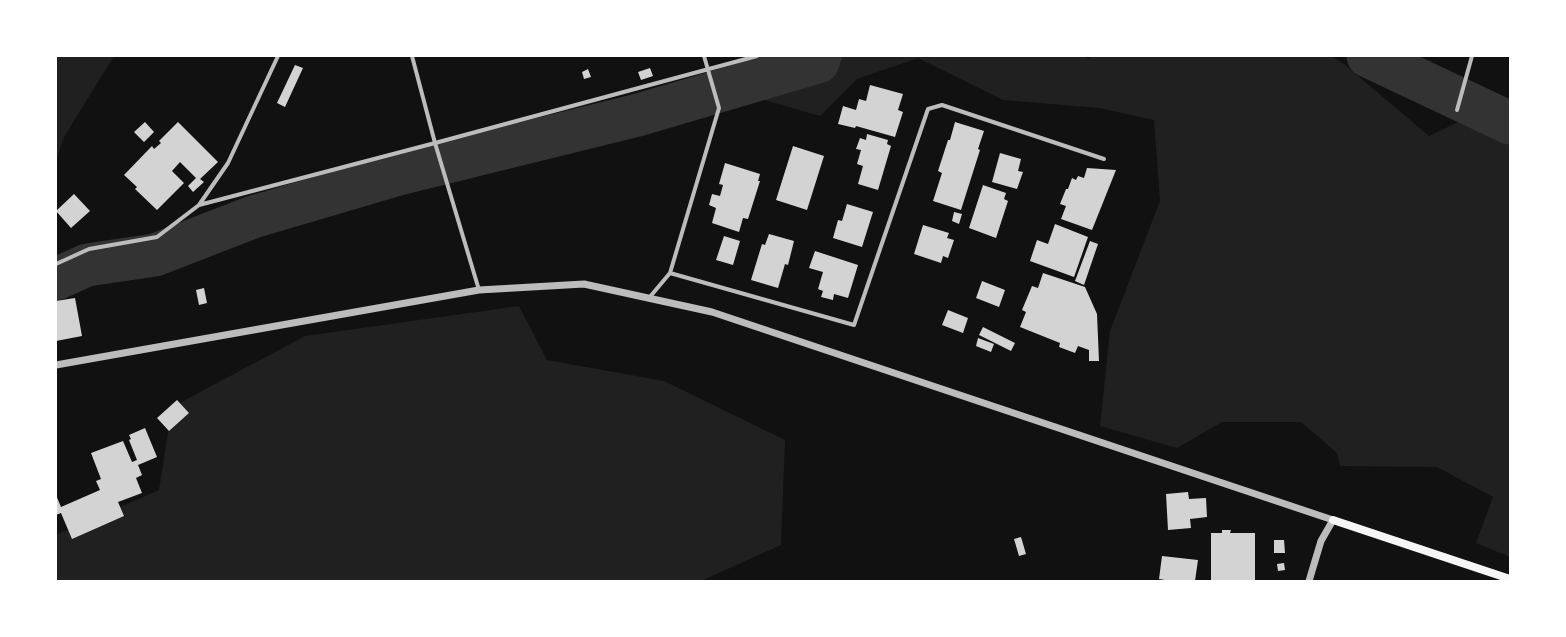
<!DOCTYPE html>
<style>
body{margin:0}
#map{position:relative;width:1566px;height:637px;overflow:hidden;background:#111;font-family:Quicksand,sans-serif}
canvas{display:block}
.frame{position:absolute;inset:0;border:57px solid #fff;pointer-events:none}
</style>
<div id="map">
<canvas width="1566" height="637"></canvas>
<div class="frame"></div>
</div>
<script>
const ctx = document.querySelector('canvas').getContext('2d');
ctx.lineJoin = 'round';
function fill(path, color) { ctx.fillStyle = color; ctx.fill(path, 'evenodd'); }
const poly = rows => new Path2D(rows.map(r => 'M' + r).join(''));
function trace(path, color, width, dash) { ctx.strokeStyle = color; ctx.lineWidth = width; ctx.lineCap = dash ? 'butt' : 'round'; ctx.setLineDash(dash || []); ctx.stroke(path); }
fill(poly([
 [56,56,114,56,64,137,56,161],
 [797,56,1084,56,1089,59,1090,56,1331,56,1344,64,1429,136,1471,116,1510,136,1510,557,1476,543,1493,497,1437,467,1340,466,1337,453,1301,422,1222,422,1177,448,1100,426,1110,331,1160,201,1154,120,1099,108,1003,100,918,58,857,79,820,116,748,95,743,76],
 [519,306,547,360,664,381,785,440,781,545,701,581,56,581,56,535,159,490,172,407,305,336]
]), '#202020');
trace(poly([
 [1368,56,1510,123],
 [56,279,87,265,155,255,253,217,399,174,638,115,818,62,820,56]
]), '#333', 43);
fill(poly([
 [295,65,303,68,285,107,277,103],
 [650,68,653,76,641,80,638,72],
 [588,69,591,77,584,79,582,72],
 [870,85,903,94,898,110,903,112,895,137,856,126,855,128,838,124,843,106,856,110,859,99,866,101],
 [145,122,154,132,144,142,134,132],
 [178,122,218,162,200,179,204,182,193,192,188,186,196,178,180,162,172,171,184,183,157,210,135,189,137,187,124,175,152,146,154,149,161,143,159,141],
 [955,122,984,131,978,149,980,150,961,210,933,201,942,173,938,171,948,140,950,140],
 [867,134,888,140,887,144,891,146,878,190,858,184,863,166,857,164,861,150,856,149,860,138,866,140],
 [793,146,824,156,807,210,776,200],
 [1000,153,1021,159,1018,171,1023,172,1017,189,992,182],
 [725,163,760,174,758,181,760,181,748,219,743,218,739,232,712,223,716,208,709,205,712,194,720,196,723,185,719,184],
 [1087,168,1116,170,1092,230,1061,219,1066,206,1060,204,1066,189,1068,189,1072,178,1076,180,1078,176,1084,178],
 [983,185,1006,193,1004,199,1008,201,996,238,969,228],
 [74,194,90,211,71,228,56,211],
 [847,204,873,212,862,247,833,238,838,220,842,221],
 [954,212,962,214,959,224,952,221],
 [1055,224,1088,237,1074,277,1030,261,1037,240,1048,244],
 [923,225,949,233,947,238,954,240,948,258,943,256,941,263,914,254],
 [769,234,794,241,788,265,785,264,778,288,751,280,762,244,765,245],
 [724,236,740,241,733,265,716,260],
 [1090,241,1098,244,1084,285,1075,281],
 [815,251,858,265,848,298,834,294,833,300,821,297,823,291,818,289,823,272,809,268],
 [1043,273,1085,287,1097,314,1099,361,1089,361,1089,350,1078,346,1075,353,1059,347,1060,343,1020,327,1026,312,1022,310,1032,286,1038,288],
 [982,281,1005,290,999,307,976,298],
 [204,288,207,303,199,305,196,290],
 [75,298,82,336,56,341,56,301],
 [948,310,968,318,963,333,942,325],
 [983,327,1015,343,1011,351,979,335],
 [978,338,994,344,991,352,976,346],
 [177,400,189,413,169,431,157,418],
 [145,428,157,457,138,465,142,475,136,478,142,493,118,502,124,516,72,539,61,513,56,515,56,495,61,507,100,490,96,481,101,479,91,453,123,441,132,462,137,460,129,440,131,439,129,435],
 [1188,492,1189,499,1206,498,1207,517,1190,519,1191,528,1168,530,1166,494],
 [1222,530,1231,530,1230,533,1255,533,1255,581,1211,581,1211,533,1222,533],
 [1021,537,1026,554,1019,556,1014,539],
 [1274,540,1284,540,1285,553,1274,553],
 [1162,556,1198,560,1195,581,1165,581,1165,580,1159,579],
 [1284,563,1285,570,1278,571,1277,564]
]), '#d3d3d3');
trace(poly([
 [412,56,435,143,479,290],
 [1457,110,1472,56],
 [199,205,435,143,757,56],
 [56,264,89,249,157,237,199,205,228,163,278,56],
 [670,273,854,325,928,109,942,105,1104,159],
 [649,298,670,273,719,108,704,56]
]), '#bcbcbc', 4);
trace(poly([
 [56,365,479,290,584,284,712,312,1333,520,1321,541,1309,581]
]), '#bcbcbc', 7);
trace(poly([
 [1333,520,1510,579]
]), '#f5f5f5', 8);
</script>
